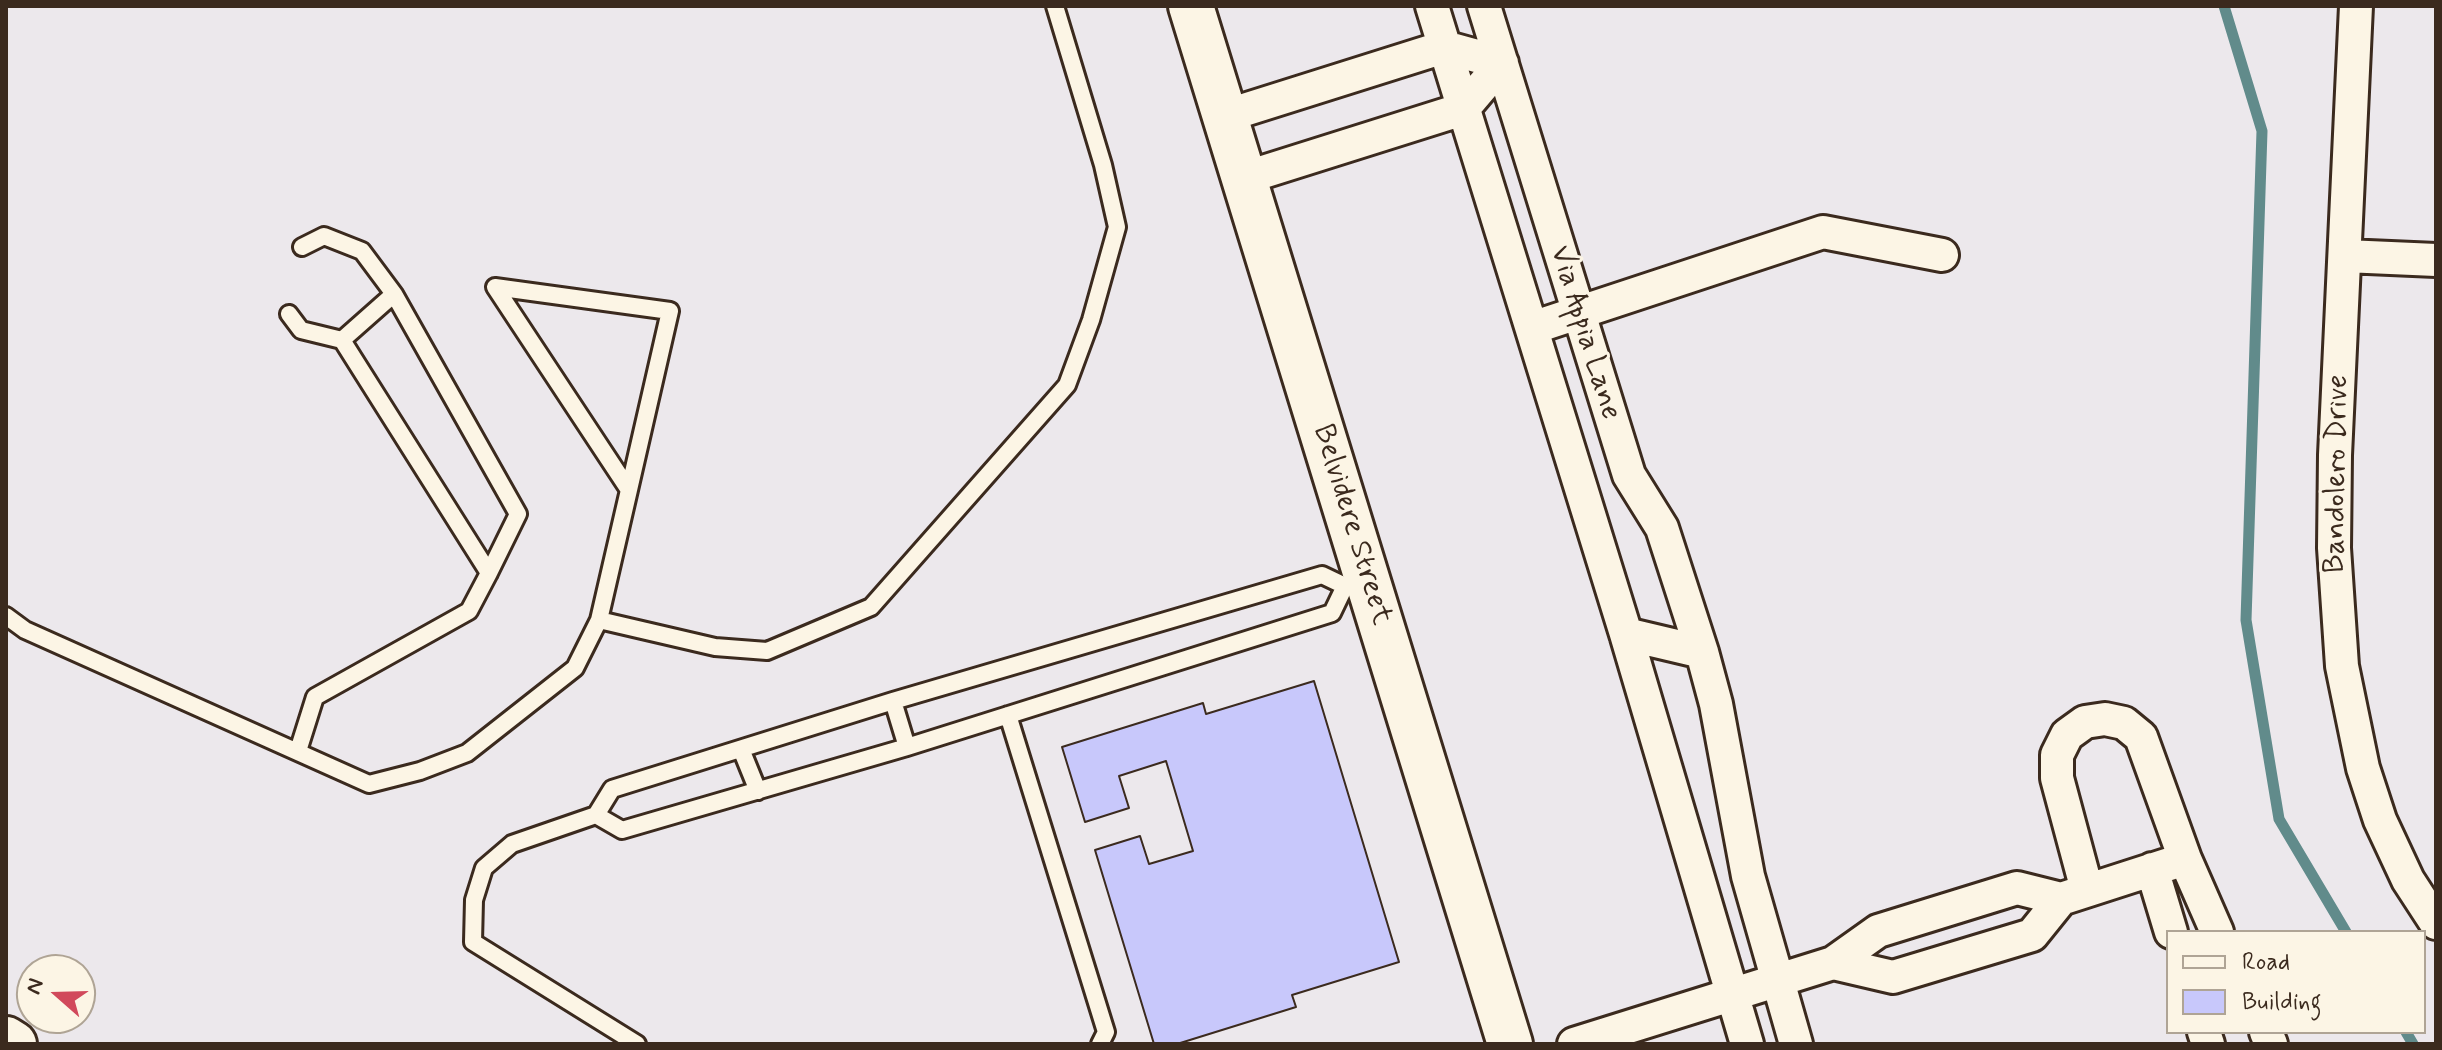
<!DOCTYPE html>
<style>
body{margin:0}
#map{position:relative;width:2442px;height:1050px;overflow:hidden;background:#ece8ec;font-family:Mynerve,sans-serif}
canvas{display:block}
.frame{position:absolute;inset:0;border:8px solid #3b2a1e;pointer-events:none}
.legend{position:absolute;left:2166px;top:930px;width:260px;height:104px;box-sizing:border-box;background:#fcf5e5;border:2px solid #afa495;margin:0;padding:10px 14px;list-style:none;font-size:24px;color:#3b2a1e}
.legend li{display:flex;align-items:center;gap:16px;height:40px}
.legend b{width:40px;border:2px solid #afa495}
.north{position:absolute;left:16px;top:954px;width:80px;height:80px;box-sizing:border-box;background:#fcf5e5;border:2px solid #afa495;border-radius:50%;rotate:290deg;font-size:22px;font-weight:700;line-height:32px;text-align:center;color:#3b2a1e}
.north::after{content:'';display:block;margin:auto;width:28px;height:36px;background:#d1495b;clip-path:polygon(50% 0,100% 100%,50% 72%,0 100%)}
</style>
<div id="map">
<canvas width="2442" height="1050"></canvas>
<div class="frame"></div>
<ul class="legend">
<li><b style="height:10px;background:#fcf5e5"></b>Road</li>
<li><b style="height:22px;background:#c8c8fb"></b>Building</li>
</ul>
<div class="north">N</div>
</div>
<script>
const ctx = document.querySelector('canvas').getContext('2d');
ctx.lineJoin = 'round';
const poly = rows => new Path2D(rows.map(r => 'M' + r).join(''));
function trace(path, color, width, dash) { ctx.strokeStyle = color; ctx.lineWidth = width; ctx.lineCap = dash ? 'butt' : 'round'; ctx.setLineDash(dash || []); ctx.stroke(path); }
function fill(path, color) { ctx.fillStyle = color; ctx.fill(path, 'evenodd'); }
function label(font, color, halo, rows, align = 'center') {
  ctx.font = font + ' Mynerve,sans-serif'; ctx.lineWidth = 6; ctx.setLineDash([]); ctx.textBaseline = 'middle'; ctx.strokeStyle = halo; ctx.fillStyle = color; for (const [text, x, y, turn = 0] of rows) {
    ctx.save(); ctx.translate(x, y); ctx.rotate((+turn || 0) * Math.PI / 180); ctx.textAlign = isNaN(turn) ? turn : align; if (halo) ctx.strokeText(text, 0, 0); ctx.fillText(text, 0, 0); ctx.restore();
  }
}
trace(poly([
 [2224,6,2262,131,2246,620,2279,819,2346,932],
 [2406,1032,2413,1044]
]), '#618b8b', 11);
const building = poly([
 [1314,681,1399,962,1292,995,1296,1007,1177,1044,1154,1044,1095,850,1140,836,1149,864,1193,851,1166,761,1119,776,1129,808,1085,822,1062,747,1203,703,1206,714,1314,681]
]);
fill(building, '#c8c8fb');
trace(building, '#3b2a1e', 2);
const lane = poly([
 [302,247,324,236,362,251,394,294],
 [289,314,301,330,342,340],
 [6,616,25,630,369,784,420,771,467,753,575,668,599,620,715,647,767,651,871,607,1067,385,1091,320,1117,227,1103,165,1055,6],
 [599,620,629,490,670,311,495,287,629,490],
 [893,701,907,747],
 [1008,715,1106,1032,1100,1044],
 [741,749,758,791],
 [298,751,315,697,469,611,489,573,518,514,394,294,342,340,489,573],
 [596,815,622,830,907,747,1332,613,1345,586,1352,582],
 [637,1044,473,942,474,900,484,868,512,844,596,815,612,789,893,701,1322,575,1345,586]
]);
const street = poly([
 [1432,6,1626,634,1747,1044],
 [1484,6,1629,475,1662,528,1702,652,1716,704,1748,876,1796,1044],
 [2356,6,2335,455,2334,548,2342,666,2363,768,2380,820,2408,880,2436,923],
 [1225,116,1444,47,1502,63,1463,109,1244,178],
 [2345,256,2436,260],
 [1532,328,1823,232,1942,255],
 [1626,634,1702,652],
 [2152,869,2171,932],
 [2087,890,2057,778,2057,755,2067,735,2085,722,2105,719,2124,723,2141,737,2185,859,2217,932],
 [1833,963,1893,977,2032,935,2061,899],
 [2204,1032,2208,1044],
 [2266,1032,2271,1044],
 [1574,1044,1833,963,1878,931,2017,888,2061,899,2185,859]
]);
const secondary = poly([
 [1191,6,1510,1044],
 [6,1039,14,1044]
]);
trace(lane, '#3b2a1e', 22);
trace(street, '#3b2a1e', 38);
trace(secondary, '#3b2a1e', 50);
trace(lane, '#fcf5e5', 16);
trace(street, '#fcf5e5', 32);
trace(secondary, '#fcf5e5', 44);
label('30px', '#3b2a1e', '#fcf5e5', [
 ["Via Appia Lane",1584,333,73],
 ["Bandolero Drive",2338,474,-89],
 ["Belvidere Street",1351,525,73]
]);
</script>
